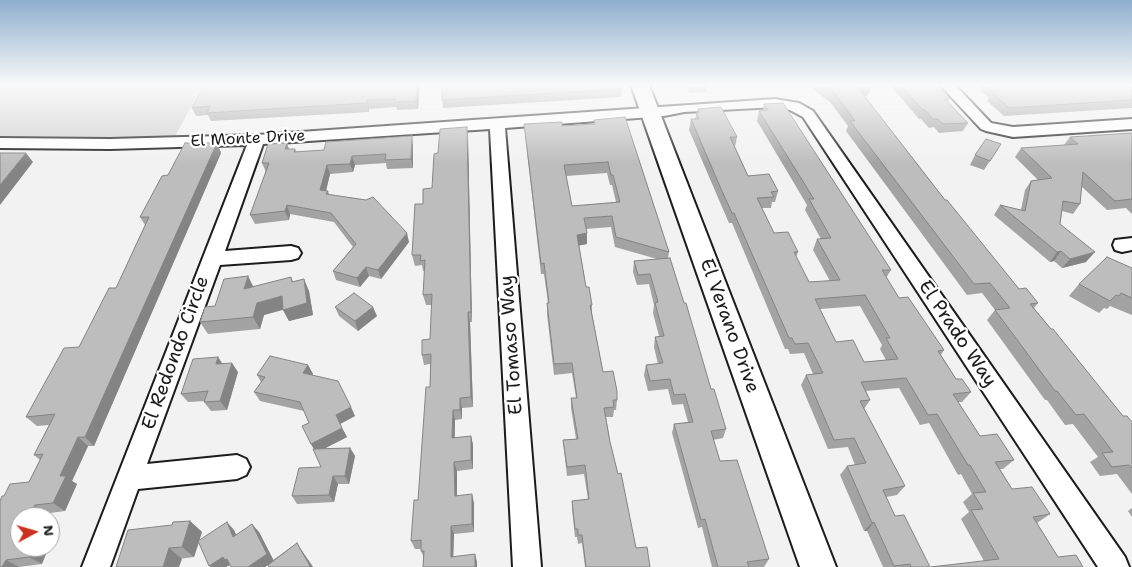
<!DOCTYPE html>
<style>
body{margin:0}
#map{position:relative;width:1132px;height:567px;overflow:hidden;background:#f2f2f2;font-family:"Shantell Sans",sans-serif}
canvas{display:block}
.north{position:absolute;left:10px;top:507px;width:50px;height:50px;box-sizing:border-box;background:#fff;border:1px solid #a4a4a4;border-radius:50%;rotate:84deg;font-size:14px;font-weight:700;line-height:20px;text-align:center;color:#1c1c1c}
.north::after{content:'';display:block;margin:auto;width:18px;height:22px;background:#c8321e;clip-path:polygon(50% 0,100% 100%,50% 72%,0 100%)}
</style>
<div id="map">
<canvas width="1132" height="567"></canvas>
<div class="north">N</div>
</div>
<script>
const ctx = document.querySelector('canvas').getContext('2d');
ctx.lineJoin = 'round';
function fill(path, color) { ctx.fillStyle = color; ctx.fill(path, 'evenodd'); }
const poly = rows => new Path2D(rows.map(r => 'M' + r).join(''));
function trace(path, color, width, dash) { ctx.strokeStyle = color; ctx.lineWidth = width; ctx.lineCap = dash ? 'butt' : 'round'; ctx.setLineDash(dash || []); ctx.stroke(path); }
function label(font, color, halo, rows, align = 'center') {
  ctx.font = font + ' "Shantell Sans",sans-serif'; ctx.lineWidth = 4.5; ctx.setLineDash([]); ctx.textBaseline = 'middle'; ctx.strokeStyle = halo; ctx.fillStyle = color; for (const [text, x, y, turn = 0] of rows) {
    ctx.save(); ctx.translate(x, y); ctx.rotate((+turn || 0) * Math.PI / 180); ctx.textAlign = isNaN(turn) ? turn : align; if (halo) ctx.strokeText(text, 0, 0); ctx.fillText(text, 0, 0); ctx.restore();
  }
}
fill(poly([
 [0,85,203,85,174,138,0,136]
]), '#d2d2d2');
const minor = poly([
 [940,85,955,85,991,123,1013,127,1132,119,1132,129,1013,137,986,131,981,129,940,85],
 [775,99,799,103,813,111,1125,557,1129,567,1098,567,803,117,790,110,775,107,684,112,664,116,505,128,541,567,513,567,490,129,263,144,225,251,291,246,298,248,301,253,298,258,291,260,220,265,147,464,237,455,246,459,250,467,246,475,237,479,138,489,110,567,82,567,247,145,110,149,0,148,0,138,110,139,257,135,775,99],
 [1132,238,1132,250,1122,252,1115,250,1113,245,1115,240,1132,238]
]);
const tertiary = poly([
 [631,85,649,85,836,567,800,567,631,85]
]);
trace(minor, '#1c1c1c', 4);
trace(tertiary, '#1c1c1c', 4);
fill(minor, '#fff');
fill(tertiary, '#fff');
fill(poly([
 [204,85,420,85,418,109,397,110,396,107,369,109,369,112,211,121,208,115,196,116,192,108],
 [686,85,707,85,706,92,689,93],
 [729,85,788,85,788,86,730,88],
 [789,85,872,85,868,95,864,96,945,200,1019,289,1038,303,1034,308,1123,416,1132,422,1132,494,1117,474,1100,476,1090,462,1098,457,1073,424,1065,425,1047,400,1045,400,987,320,995,310,982,293,967,295,846,131,848,126,830,102,810,87],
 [890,85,935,85,949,99,948,102,968,123,963,131,939,133,934,127,929,128,921,119,919,119],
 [980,85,1132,85,1132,108,1004,116,987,101,989,98,980,90,982,86],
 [622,89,621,97,443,108,442,100],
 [764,104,891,270,886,278,899,298,944,350,941,355,956,379,971,392,962,402,958,402,980,436,1014,460,1003,469,1000,469,1012,489,1050,514,1037,523,1058,557,1083,567,984,561,961,519,969,512,963,502,972,494,961,474,958,475,929,423,920,425,899,388,866,391,870,400,864,409,905,486,897,495,886,497,895,516,930,567,883,567,867,531,864,531,840,475,847,466,855,465,848,447,828,449,801,385,806,375,813,374,804,353,790,354,788,349,785,349,732,223,729,223,719,200,689,130,691,119,695,119,698,109,737,137,735,147,748,176,778,191,775,202,772,202,771,208,762,208,774,233,798,252,796,257,809,282,830,281,813,250,817,239,821,239,805,210,807,205,757,121,759,111,763,111],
 [860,306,882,345,880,349,886,360,864,362,836,342,820,309],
 [594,120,669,252,668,258,711,389,726,429,723,438,713,440,720,461,769,559,764,567,712,567,702,527,698,528,672,433,674,424,688,422,683,404,672,405,668,389,648,391,644,375,646,365,658,364,654,347,655,337,659,336,653,313,654,305,649,284,637,285,633,272,634,261,657,259,615,247,611,227,586,229,587,244,579,245,586,287,592,305,592,314,603,372,617,400,616,410,614,410,613,417,606,417,610,442,636,548,650,567,585,567,582,543,578,544,577,537,575,537,572,509,572,501,588,499,584,474,567,476,564,450,563,440,576,439,571,408,571,398,576,398,572,373,554,375,547,314,547,303,548,303,544,274,541,274,524,124,562,126,594,124],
 [607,173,610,185,612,185,616,202,572,206,566,176],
 [1132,133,1132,214,1126,208,1107,210,1081,186,1080,204,1073,214,1062,211,1060,224,1086,262,1062,268,1054,261,1050,262,994,215,1000,205,1021,210,1025,190,1031,181,1038,180,1015,157,1021,148,1064,145,1070,137],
 [468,137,472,322,470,322,473,407,462,408,462,419,455,420,455,438,471,436,473,445,473,469,457,471,457,496,474,503,474,532,454,534,453,557,477,562,477,567,423,567,424,558,421,551,421,549,415,549,411,541,418,500,430,387,430,364,424,365,422,355,430,339,432,305,426,305,423,295,425,271,423,271,422,265,415,266,412,255,423,204,432,188,438,153],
 [217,143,221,153,94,446,88,446,72,481,77,484,65,511,20,517,42,564,19,567,0,567,4,496,29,482,40,460,34,455,49,425,37,426,26,417,79,347,116,288,145,225,140,217,168,175],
 [413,145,413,168,387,169,386,163,355,165,353,172,330,174,326,191,328,191,329,194,409,242,381,279,369,276,360,287,336,280,333,271,353,247,334,222,290,214,289,220,255,224,250,215,266,172,262,163,289,149,295,149,297,152],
 [995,153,984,170,970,165,975,155],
 [1132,268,1132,315,1110,306,1107,309,1104,308,1099,313,1069,296,1079,284],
 [291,277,293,282,309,291,313,315,289,321,283,310,264,315,260,329,208,334,200,322,215,306,253,287],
 [335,307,377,316,358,331,339,316],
 [223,364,238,372,227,410,211,411,204,402,205,401,188,402,181,394],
 [308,365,313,374,312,375,355,416,340,424,347,437,323,449,350,448,355,456,349,484,338,484,334,502,297,504,292,496,321,467,314,449,311,444,309,423,304,411,260,401,254,392,261,382,257,375],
 [1132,508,1132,517,1128,511],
 [190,521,202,532,199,540,234,530,236,535,259,532,273,560,297,543,302,551,313,567,269,567,268,565,265,567,231,567,230,565,226,567,211,567,209,566,199,542,194,557,116,567]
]), '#a3a3a3');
fill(poly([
 [417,85,420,85,418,109,416,101],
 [872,85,868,95,855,99,859,89],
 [367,100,369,109,369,112,367,103],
 [467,127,468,137,472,322,471,312],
 [412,136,413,145,413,168,411,159],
 [217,143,221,153,94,446,85,437],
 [287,143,290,152,285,149],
 [26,153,33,162,0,205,0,185],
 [352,156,355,165,353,172,350,164],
 [327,165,330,174,324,199,320,190],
 [287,205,290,214,289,220,285,211],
 [407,233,409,242,381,279,378,270],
 [587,233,587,244,577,246,577,235],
 [1061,251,1054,261,1050,262,1057,252],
 [1095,252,1086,262,1062,268,1070,259],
 [366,267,369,276,360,287,357,278],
 [248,276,254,288,244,289],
 [304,279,309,291,313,315,289,321,283,310],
 [282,296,288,308,264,315,260,329,253,317,257,303],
 [373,307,377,316,358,331,355,321],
 [468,312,470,322,473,407,471,397],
 [218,357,224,366,216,364],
 [232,363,238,372,227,410,220,401],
 [308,365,313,374,308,382,303,373],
 [460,398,462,408,462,419,460,410],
 [351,407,355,416,340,424,336,415],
 [453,410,455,420,454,447,452,438],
 [342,428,347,437,316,453,311,444],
 [471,436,473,445,473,469,471,460],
 [78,437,88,446,72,481,77,484,65,511,53,503,60,476],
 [350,448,355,456,349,484,345,476],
 [454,462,457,471,457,505,455,496],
 [333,476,338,484,334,502,329,495],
 [472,494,474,503,474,532,472,524],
 [35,505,46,513,44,517,29,517],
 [190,521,202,532,194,557,182,547],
 [227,522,234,530,240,544,233,537],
 [874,522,867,531,864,531,872,523],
 [252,524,259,532,274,561,265,567,248,567],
 [451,526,454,534,453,564,451,557],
 [297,543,302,551,313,567,309,567],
 [34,547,49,547,42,564,29,557],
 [169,548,182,559,179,567,163,567],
 [475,554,477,562,477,567,475,567],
 [223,557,227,559,230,565,226,567,211,567,209,566],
 [6,560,19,567,2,567]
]), '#848484');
const building = poly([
 [204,85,417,85,416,101,395,102,395,99,367,100,367,103,207,113,210,106,192,108,204,85],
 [442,85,620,85,622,89,442,100,442,85],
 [824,85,872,85,859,89,945,200,947,200,1019,289,1026,288,1038,303,1030,304,1051,329,1053,329,1123,416,1127,416,1132,422,1132,468,1129,465,1112,467,1102,453,1113,452,1084,414,1076,415,1057,391,1055,391,995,310,1010,308,990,283,974,284,850,121,855,121,834,92,824,85],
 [900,85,935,85,949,99,945,99,968,123,943,124,938,119,933,119,925,110,923,110,900,85],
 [989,85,1132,85,1132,100,1009,108,992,92,996,92,989,85],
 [783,103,891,270,882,270,899,298,908,297,944,350,938,351,956,379,962,379,971,392,953,394,980,436,997,434,1014,460,995,462,1012,489,1032,487,1050,514,1033,517,1058,557,1076,555,1083,567,931,567,999,559,971,510,983,509,973,493,986,492,970,465,968,465,937,414,928,415,906,378,861,382,870,400,860,401,905,486,883,490,895,516,904,515,930,567,911,567,910,564,894,566,874,522,872,523,847,466,866,463,854,438,834,440,806,375,823,373,808,343,795,344,792,338,789,338,734,213,732,213,721,189,691,119,699,119,696,113,699,113,698,109,721,107,737,137,730,137,748,176,769,174,778,191,771,192,774,197,757,198,774,233,788,232,798,252,794,252,809,282,840,280,817,239,831,238,809,199,814,199,759,111,768,110,764,104,783,103],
 [865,295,890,338,886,338,898,359,864,362,853,340,836,342,815,299,865,295],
 [625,117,669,252,616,237,612,216,584,218,587,233,577,235,586,287,589,287,592,305,590,305,603,372,613,371,617,391,617,400,613,400,614,407,604,408,610,442,618,474,621,473,636,548,647,547,650,567,586,567,582,535,578,535,578,529,575,529,572,501,589,499,585,465,567,467,563,440,578,439,571,398,577,398,572,363,554,364,547,303,549,303,544,263,541,264,524,124,562,122,562,126,595,124,594,120,625,117],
 [608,162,611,175,613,175,620,202,572,206,564,165,608,162],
 [467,127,471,312,468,312,471,397,460,398,460,410,453,410,452,438,471,436,471,460,454,462,455,496,472,494,472,524,451,526,451,557,475,554,475,567,423,567,424,551,421,551,421,540,411,541,414,500,418,500,426,387,430,387,431,354,422,355,422,340,430,339,432,294,423,295,425,260,420,261,421,255,412,255,415,204,423,204,423,189,432,188,434,154,438,153,440,129,467,127],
 [1132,133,1132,199,1115,201,1083,172,1080,204,1063,201,1060,224,1095,252,1070,259,1061,251,1057,252,1000,205,1025,211,1031,181,1052,178,1021,148,1078,144,1070,137,1132,133],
 [412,136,411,159,385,160,386,154,352,156,350,164,327,165,320,190,328,191,326,194,366,200,373,197,407,233,378,270,366,267,357,278,333,271,356,244,331,213,287,205,285,211,250,215,269,163,262,163,268,144,287,143,285,149,295,149,294,152,324,150,326,142,412,136],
 [986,139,1001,144,990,161,975,155,986,139],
 [185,143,217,143,85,437,78,437,60,476,66,476,53,503,35,505,29,517,20,517,20,535,18,540,20,540,20,547,34,547,29,557,6,560,2,567,0,567,0,501,2,496,4,496,10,484,29,482,43,454,34,455,55,414,26,417,64,348,79,347,109,288,116,288,149,217,140,217,162,176,168,175,185,143],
 [0,153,26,153,0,185,0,153],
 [1107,257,1132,268,1132,298,1121,293,1119,296,1116,295,1110,301,1079,284,1107,257],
 [670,258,684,303,686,303,711,389,714,389,726,429,711,431,720,461,737,460,769,559,747,562,749,567,718,567,705,519,701,520,674,424,693,422,685,394,674,395,670,379,650,381,646,365,663,363,655,337,664,336,655,303,658,302,650,274,638,275,634,261,670,258],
 [248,276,244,289,291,277,292,282,304,279,307,303,283,310,282,296,257,303,253,317,200,322,205,307,215,306,224,279,248,276],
 [354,293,373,307,355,321,335,307,354,293],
 [270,356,308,365,303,373,338,381,351,407,336,415,342,428,311,444,302,426,309,423,300,402,254,392,265,377,257,375,270,356],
 [218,357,216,364,232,363,220,401,204,402,208,391,181,394,193,359,218,357],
 [350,448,345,476,333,476,329,495,292,496,299,468,321,467,313,449,350,448],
 [190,521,182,547,169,548,163,567,116,567,128,530,172,525,173,522,190,521],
 [227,522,233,537,252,524,267,554,248,567,231,567,227,559,225,560,223,557,209,566,198,541,227,522],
 [297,543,310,566,309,567,269,567,268,565,297,543]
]);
fill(building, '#bdbdbd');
trace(building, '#848484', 1);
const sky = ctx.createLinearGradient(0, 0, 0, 164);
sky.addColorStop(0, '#8eafce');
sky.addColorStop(0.52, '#f9f9f9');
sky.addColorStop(1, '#f9f9f900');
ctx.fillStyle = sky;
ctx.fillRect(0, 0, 1132, 164);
label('16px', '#1c1c1c', '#fff', [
 ["El Monte Drive",248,139,-3]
]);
label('19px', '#1c1c1c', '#fff', [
 ["El Verano Drive",729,326,70],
 ["El Prado Way",957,334,56],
 ["El Tomaso Way",512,345,-94],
 ["El Redondo Circle",176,353,-70]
]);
</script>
